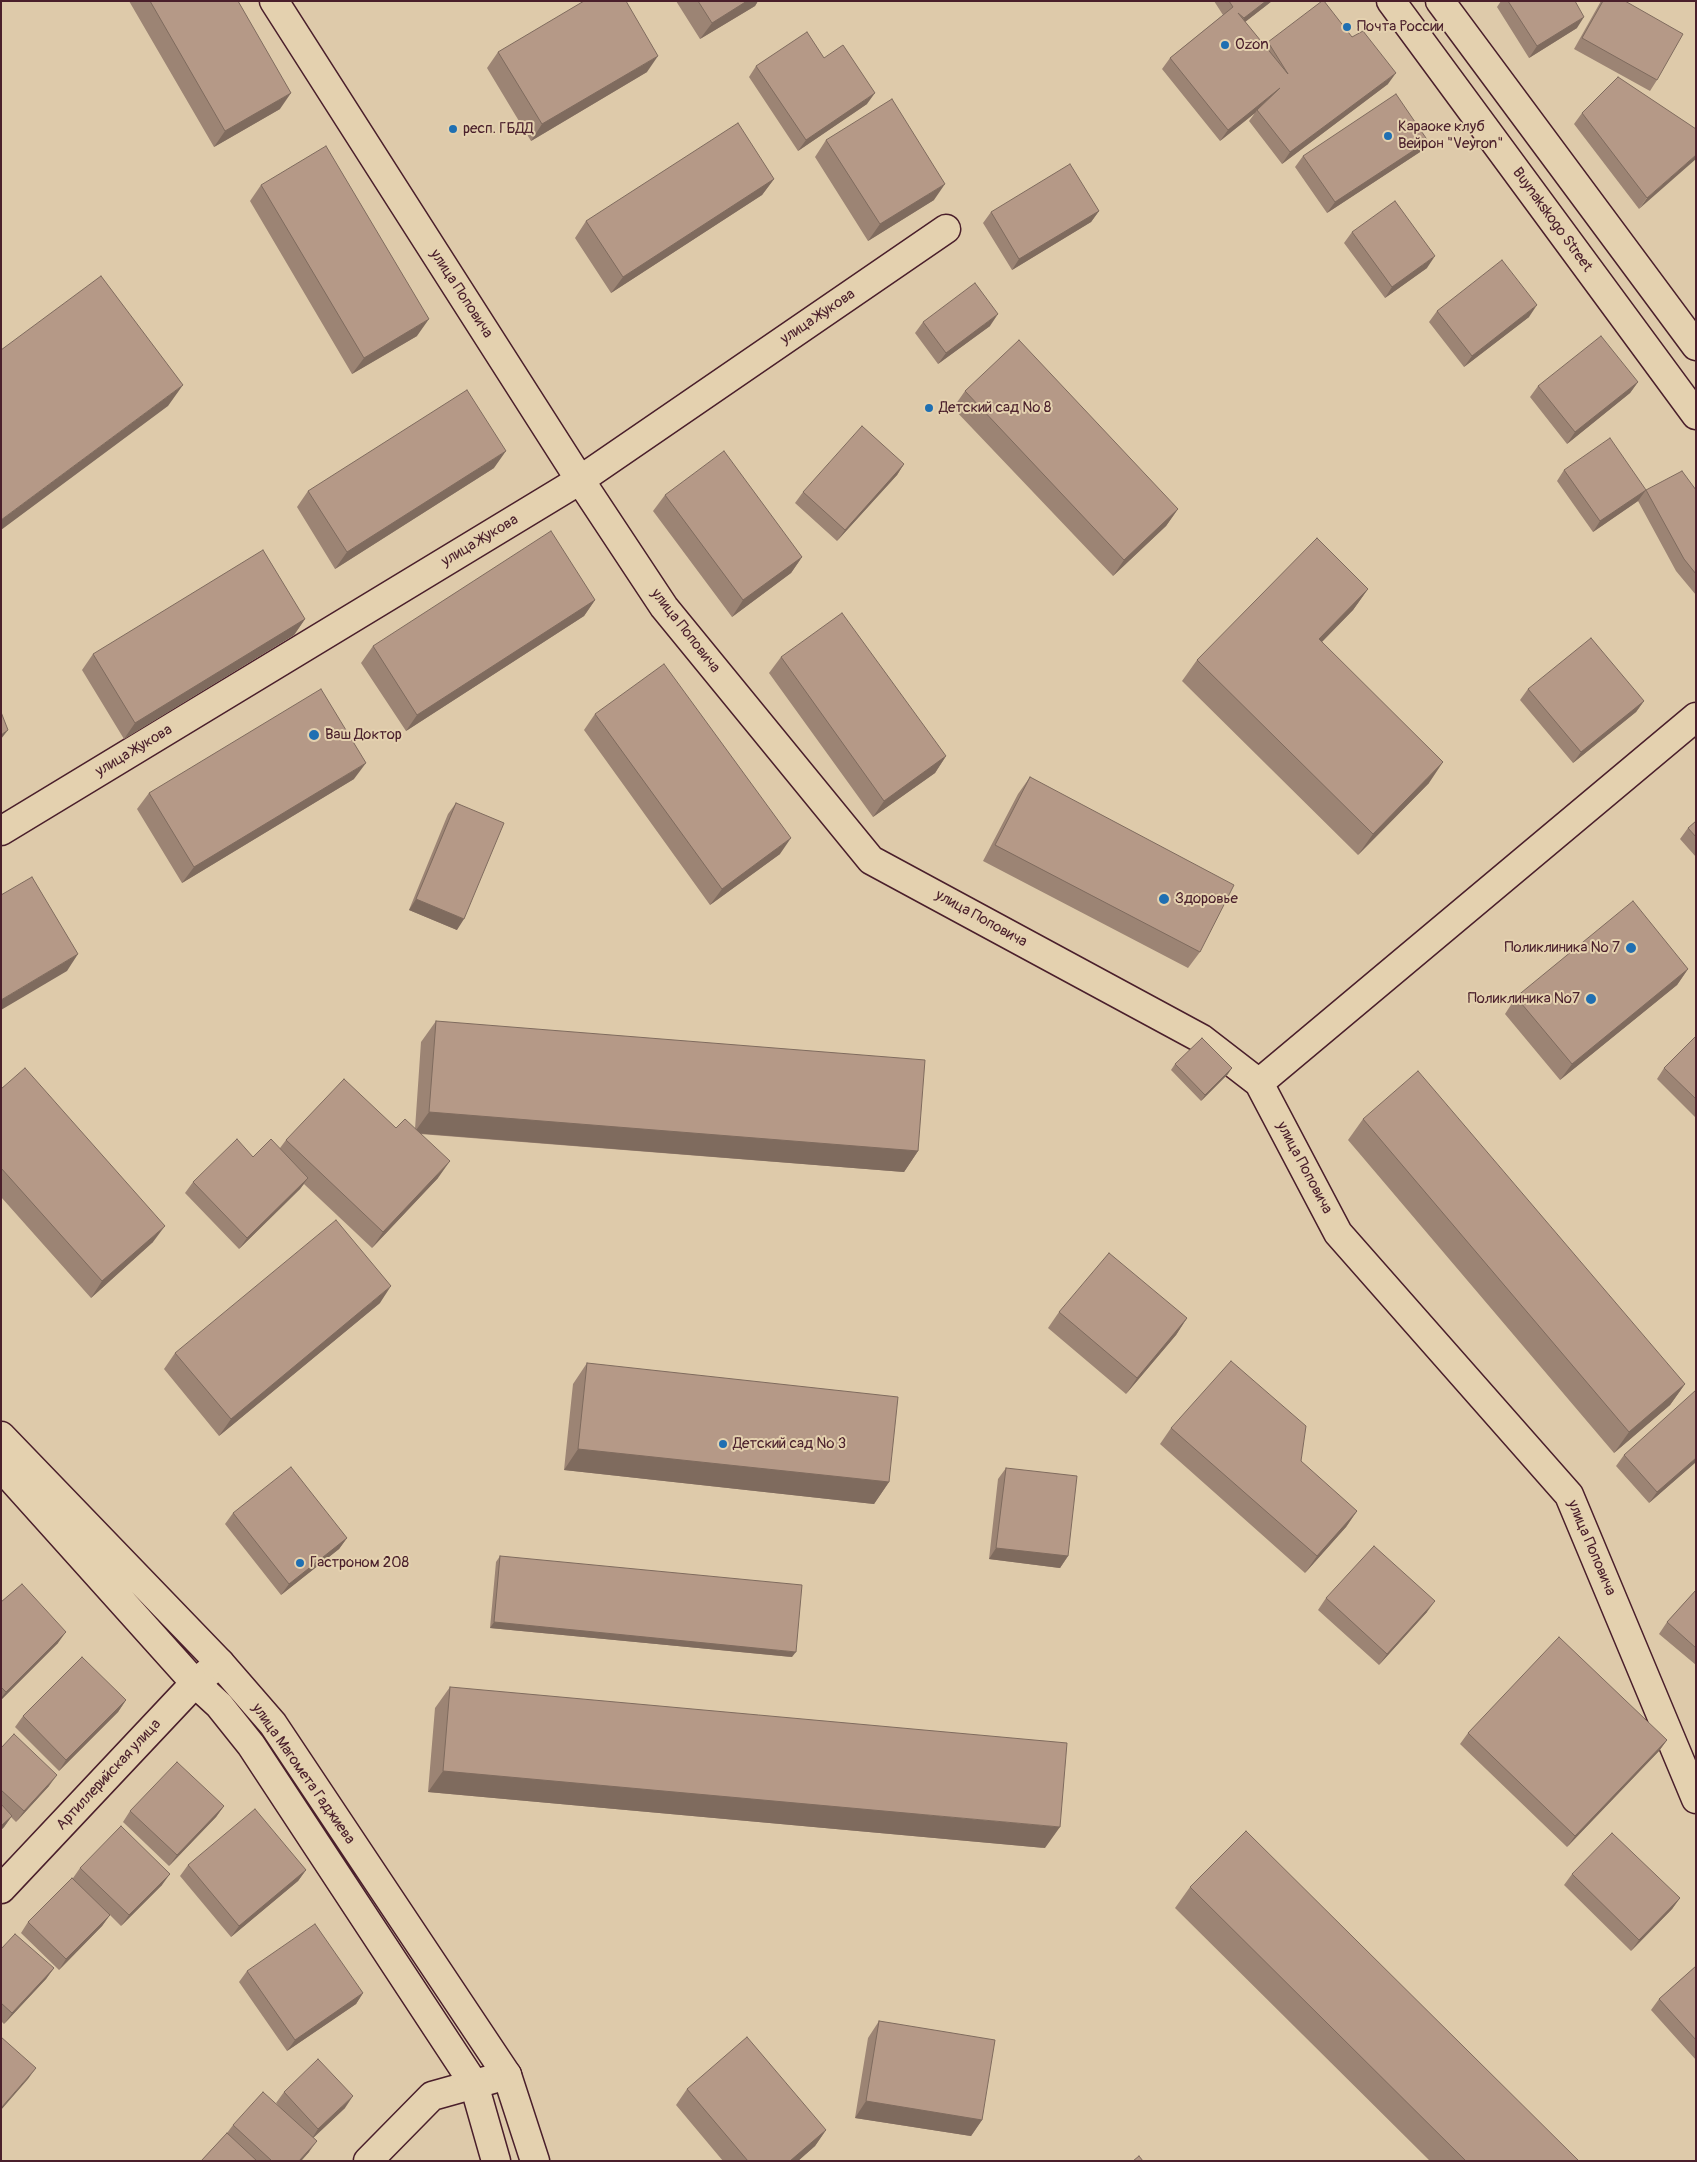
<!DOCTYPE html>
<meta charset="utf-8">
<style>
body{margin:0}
#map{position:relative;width:1697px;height:2162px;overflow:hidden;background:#decaaa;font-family:Pangolin,sans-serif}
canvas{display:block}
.frame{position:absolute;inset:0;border:2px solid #4a1f2b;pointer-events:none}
</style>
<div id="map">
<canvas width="1697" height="2162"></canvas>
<div class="frame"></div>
</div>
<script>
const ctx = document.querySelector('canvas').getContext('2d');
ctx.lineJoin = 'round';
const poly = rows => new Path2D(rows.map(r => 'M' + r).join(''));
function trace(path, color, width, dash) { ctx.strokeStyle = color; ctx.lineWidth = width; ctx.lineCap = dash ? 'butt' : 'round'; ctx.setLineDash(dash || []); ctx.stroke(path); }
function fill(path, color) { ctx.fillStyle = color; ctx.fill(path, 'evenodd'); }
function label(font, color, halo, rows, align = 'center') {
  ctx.font = font + ' Pangolin,sans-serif'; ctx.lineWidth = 4; ctx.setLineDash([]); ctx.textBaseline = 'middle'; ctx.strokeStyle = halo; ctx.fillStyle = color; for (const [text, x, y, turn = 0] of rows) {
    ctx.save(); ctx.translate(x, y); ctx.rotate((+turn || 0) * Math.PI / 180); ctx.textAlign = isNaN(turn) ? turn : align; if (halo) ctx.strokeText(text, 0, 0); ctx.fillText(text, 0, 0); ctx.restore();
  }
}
const minor = poly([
 [274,1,580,480,664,607,871,860,1202,1039,1259,1083,1338,1233,1569,1495,1696,1799],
 [1,831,580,480,946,229],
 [1259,1083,1696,717],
 [1,1889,195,1683,220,1663],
 [368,2161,432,2096,507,2075]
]);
const major = poly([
 [1391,1,1696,415],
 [1440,1,1696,346],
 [1,1436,220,1663,273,1724,507,2075,535,2161],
 [1,1467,195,1683,219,1705,251,1745,474,2084,496,2161]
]);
trace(minor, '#4a1f2b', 31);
trace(major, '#4a1f2b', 31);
trace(minor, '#e4d1af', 28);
trace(major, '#e4d1af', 28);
fill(poly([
 [129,1,238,1,280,109,214,147],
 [676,1,758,1,755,6,700,39],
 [1214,1,1272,1,1245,22,1265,46,1268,42,1388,84,1282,164,1249,121,1255,113,1220,141,1162,69,1170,58,1223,15],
 [1501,1,1575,1,1577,28,1529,58,1497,7],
 [1601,1,1625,1,1657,80,1650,91,1574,49],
 [498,52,647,72,531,141,487,68],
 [824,58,867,104,798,151,749,77,756,66],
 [1582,113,1696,129,1639,209,1574,124],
 [826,140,934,200,868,241,815,157],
 [1428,141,1420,152,1327,213,1295,167,1303,156],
 [774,179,762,195,611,293,575,238,586,221],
 [261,185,417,336,352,374,250,201],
 [1099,211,1091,222,1012,270,983,223,991,212],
 [1352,232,1427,268,1385,298,1344,243],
 [1437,311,1529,317,1464,367,1429,322],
 [923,322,990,326,938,364,915,333],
 [1638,382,1630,393,1567,444,1530,397,1538,386],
 [965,391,1178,509,1166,526,1113,576,953,408],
 [904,464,897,475,837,541,795,503,803,492],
 [494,468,335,569,297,507,308,491],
 [1564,470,1646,490,1696,490,1696,595,1676,571,1638,501,1593,532,1557,481],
 [665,495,802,557,791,573,732,617,653,511],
 [1368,589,1353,610,1322,642,1429,783,1358,855,1182,681,1197,660],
 [595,600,584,616,406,731,361,663,373,646],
 [305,619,294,635,124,739,82,670,93,654],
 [781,657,946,756,935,773,873,817,769,673],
 [1528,689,1644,701,1636,712,1573,763,1520,700],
 [595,714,780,854,710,905,584,730],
 [1030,777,1200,952,1188,968,983,861,1018,794],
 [354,779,182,883,137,809,149,793],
 [456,803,457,930,409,910,448,814],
 [1696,821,1696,857,1680,839,1688,828],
 [1688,969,1677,985,1560,1080,1505,1014,1516,997],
 [436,1021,918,1151,904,1172,420,1134,438,1178,372,1248,304,1184,300,1189,239,1249,185,1193,193,1182,253,1157,280,1148,286,1140,396,1128,415,1129,421,1042],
 [1696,1036,1696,1118,1657,1079,1664,1068],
 [1175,1064,1228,1074,1201,1101,1171,1070],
 [1,1089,153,1242,91,1298,1,1197],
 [1363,1119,1685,1384,1670,1405,1614,1453,1348,1140],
 [380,1303,219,1436,164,1369,175,1353],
 [1059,1312,1187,1318,1176,1335,1126,1394,1048,1328],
 [587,1363,889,1482,874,1504,564,1470,573,1384],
 [1171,1428,1357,1511,1346,1527,1305,1573,1160,1444],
 [1624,1455,1696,1462,1649,1503,1616,1466],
 [1006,1468,1068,1556,1060,1568,989,1559,998,1479],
 [233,1513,347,1538,339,1549,281,1595,225,1524],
 [500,1556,792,1657,490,1628,496,1562],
 [1696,1590,1696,1665,1659,1634,1667,1622],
 [1326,1598,1427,1612,1379,1665,1318,1610],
 [1,1602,58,1643,1,1700],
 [450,1687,1045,1848,428,1792,435,1708],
 [126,1700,118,1712,59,1771,15,1727,23,1716],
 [1468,1733,1667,1740,1659,1751,1567,1847,1460,1744],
 [1,1748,49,1786,16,1822,11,1817,4,1827,1,1830],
 [224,1806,216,1817,169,1866,123,1822,130,1811],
 [188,1865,306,1870,298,1881,231,1937,180,1876],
 [80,1868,162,1885,121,1926,110,1915,102,1926,59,1970,21,1933,28,1922,73,1878],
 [1572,1874,1680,1898,1672,1909,1631,1951,1564,1885],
 [1190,1887,1579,2161,1430,2161,1175,1908],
 [1,1949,54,1968,46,1979,4,2024,1,2021],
 [1696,1966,1696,2060,1651,2010,1659,1999],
 [247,1971,363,1993,356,2004,287,2051,239,1982],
 [879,2021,982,2120,971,2136,855,2118,868,2038],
 [687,2089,826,2130,815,2146,798,2161,723,2161,676,2105],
 [284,2092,345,2108,313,2138,309,2152,301,2161,201,2161,227,2133,233,2125,281,2109,276,2103]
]), '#9c8474');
fill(poly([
 [747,1,758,1,755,6,700,39,712,23],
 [1266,1,1272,1,1236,29,1244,18],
 [1584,17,1577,28,1529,58,1537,46],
 [658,56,647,72,531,141,542,124],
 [1396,73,1388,84,1282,164,1290,152],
 [1280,88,1257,110,1255,113,1220,141,1228,130],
 [291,93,280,109,214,147,225,131],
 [875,93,867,104,798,151,806,140],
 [1428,141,1420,152,1327,213,1335,202],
 [1696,155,1696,159,1639,209,1647,198],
 [774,179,762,195,611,293,623,277],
 [945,184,934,200,868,241,880,224],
 [1099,211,1091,222,1012,270,1019,259],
 [1435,256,1427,268,1385,298,1392,287],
 [1537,305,1529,317,1464,367,1472,356],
 [998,314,990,326,938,364,946,353],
 [429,319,417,336,352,374,364,358],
 [1638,382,1630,393,1567,444,1575,432],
 [183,385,168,406,1,530,1,520],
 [506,451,494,468,335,569,347,552],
 [904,464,897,475,837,541,845,530],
 [1646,490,1638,501,1593,532,1600,521],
 [1178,509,1166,526,1113,576,1124,560],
 [802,557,791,573,732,617,743,600],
 [1368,589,1353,610,1304,660,1319,639],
 [595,600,584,616,406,731,417,715],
 [305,619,294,635,124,739,135,723],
 [1644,701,1636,712,1573,763,1581,752],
 [8,730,1,739,1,735],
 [946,756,935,773,873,817,884,801],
 [1443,762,1429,783,1358,855,1373,834],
 [366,763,354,779,182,883,194,867],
 [791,838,780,854,710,905,722,889],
 [416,899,464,919,457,930,409,910],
 [78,954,67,971,1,1010,1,1000],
 [1688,969,1677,985,1560,1080,1572,1064],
 [1232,1068,1228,1074,1201,1101,1205,1095],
 [429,1112,918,1151,904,1172,414,1133],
 [450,1161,438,1178,372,1248,383,1232],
 [308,1178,300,1189,239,1249,247,1238],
 [165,1226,153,1242,91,1298,102,1281],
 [391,1286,380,1303,219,1436,231,1419],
 [1187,1318,1176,1335,1126,1394,1137,1378],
 [1685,1384,1670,1405,1614,1453,1629,1432],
 [578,1449,889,1482,874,1504,564,1470],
 [1696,1458,1696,1462,1649,1503,1657,1492],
 [1357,1511,1346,1527,1305,1573,1317,1556],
 [347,1538,339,1549,281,1595,289,1584],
 [996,1548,1068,1556,1060,1568,989,1559],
 [1435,1601,1427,1612,1379,1665,1387,1654],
 [494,1622,796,1652,792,1657,490,1628],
 [66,1632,58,1643,1,1700,1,1698,6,1692],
 [126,1700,118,1712,59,1771,66,1760],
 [1667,1740,1659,1751,1567,1847,1575,1836],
 [443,1771,1060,1827,1045,1848,428,1792],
 [57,1775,49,1786,16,1822,24,1811],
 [224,1806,216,1817,169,1866,177,1855],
 [12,1816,4,1827,1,1830,1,1826],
 [306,1870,298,1881,231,1937,239,1926],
 [170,1874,162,1885,121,1926,129,1915],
 [1680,1898,1672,1909,1631,1951,1639,1940],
 [110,1915,102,1926,59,1970,66,1959],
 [54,1968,46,1979,4,2024,12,2013],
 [363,1993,356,2004,287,2051,295,2040],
 [36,2068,28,2079,1,2110,1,2108],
 [353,2096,345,2108,311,2140,318,2129],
 [866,2101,982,2120,971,2136,855,2118],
 [826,2130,815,2146,798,2161,790,2161],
 [317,2141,309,2152,301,2161,299,2161]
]), '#7f6b5e');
const building = poly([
 [150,1,238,1,291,93,225,131,150,1],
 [584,1,626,1,658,56,542,124,498,52,584,1],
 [698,1,747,1,712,23,698,1],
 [1229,1,1266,1,1244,18,1238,13,1288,74,1268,42,1322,1,1324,1,1352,37,1363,31,1396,73,1290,152,1257,110,1280,88,1228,130,1170,58,1233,7,1229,1],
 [1508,1,1575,1,1584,17,1537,46,1508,1],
 [1603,1,1625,1,1683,34,1657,80,1582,38,1603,1],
 [807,32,824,58,843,45,875,93,806,140,756,66,807,32],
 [1618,77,1696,129,1696,155,1647,198,1582,113,1618,77],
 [1396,94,1428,141,1335,202,1303,156,1396,94],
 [892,99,945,184,880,224,826,140,892,99],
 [738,123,774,179,623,277,586,221,738,123],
 [326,146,429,319,364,358,261,185,326,146],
 [1070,164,1099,211,1019,259,991,212,1070,164],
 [1395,201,1435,256,1392,287,1352,232,1395,201],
 [1502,260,1537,305,1472,356,1437,311,1502,260],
 [101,276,183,385,1,520,1,350,101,276],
 [975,283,998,314,946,353,923,322,975,283],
 [1601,336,1638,382,1575,432,1538,386,1601,336],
 [1019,340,1178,509,1124,560,965,391,1019,340],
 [467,390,506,451,347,552,308,491,467,390],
 [862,426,904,464,845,530,803,492,862,426],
 [1610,438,1646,490,1600,521,1564,470,1610,438],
 [724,451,802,557,743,600,665,495,724,451],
 [1682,471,1696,490,1696,574,1684,559,1646,490,1682,471],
 [551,531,595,600,417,715,373,646,551,531],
 [1317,538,1368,589,1319,639,1443,762,1373,834,1197,660,1317,538],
 [263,550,305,619,135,723,93,654,263,550],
 [842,613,946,756,884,801,781,657,842,613],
 [1591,638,1644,701,1581,752,1528,689,1591,638],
 [664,664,791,838,722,889,595,714,664,664],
 [321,689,366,763,194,867,149,793,321,689],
 [1,712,8,730,1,735,1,712],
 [1030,777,1234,885,1200,952,995,845,1030,777],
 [456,803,504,823,464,919,416,899,456,803],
 [1696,821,1696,837,1688,828,1696,821],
 [32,877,78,954,1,1000,1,895,32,877],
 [1633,901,1688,969,1572,1064,1516,997,1633,901],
 [436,1021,925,1060,918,1151,429,1112,436,1021],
 [1696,1036,1696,1099,1664,1068,1696,1036],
 [1202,1038,1232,1068,1205,1095,1175,1064,1202,1038],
 [25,1068,165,1226,102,1281,1,1168,1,1089,25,1068],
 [1418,1071,1685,1384,1629,1432,1363,1119,1418,1071],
 [344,1079,396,1128,405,1119,450,1161,383,1232,286,1140,344,1079],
 [237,1139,253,1157,271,1139,308,1178,247,1238,193,1182,237,1139],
 [336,1220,391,1286,231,1419,175,1353,336,1220],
 [1109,1253,1187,1318,1137,1378,1059,1312,1109,1253],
 [1231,1361,1306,1426,1301,1461,1357,1511,1317,1556,1171,1428,1231,1361],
 [587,1363,898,1397,889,1482,578,1449,587,1363],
 [1696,1390,1696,1458,1657,1492,1624,1455,1696,1390],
 [291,1467,347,1538,289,1584,233,1513,291,1467],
 [1006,1468,1077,1476,1068,1556,996,1548,1006,1468],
 [1374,1546,1435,1601,1387,1654,1326,1598,1374,1546],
 [500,1556,802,1585,796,1652,494,1622,500,1556],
 [22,1584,66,1632,6,1692,1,1687,1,1602,22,1584],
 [1696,1590,1696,1648,1667,1622,1696,1590],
 [1559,1637,1667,1740,1575,1836,1468,1733,1559,1637],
 [82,1657,126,1700,66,1760,23,1716,82,1657],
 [450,1687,1067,1743,1060,1827,443,1771,450,1687],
 [14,1734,57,1775,24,1811,1,1790,1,1748,14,1734],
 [177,1762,224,1806,177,1855,130,1811,177,1762],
 [1,1804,12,1816,1,1826,1,1804],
 [255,1809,306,1870,239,1926,188,1865,255,1809],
 [121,1826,170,1874,129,1915,80,1868,121,1826],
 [1246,1831,1579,2161,1466,2161,1190,1887,1246,1831],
 [1612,1833,1680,1898,1639,1940,1572,1874,1612,1833],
 [72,1878,110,1915,66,1959,28,1922,72,1878],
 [315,1924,363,1993,295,2040,247,1971,315,1924],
 [15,1934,54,1968,12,2013,1,2003,1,1949,15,1934],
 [1696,1966,1696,2040,1659,1999,1696,1966],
 [879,2021,995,2040,982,2120,866,2101,879,2021],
 [1,2037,36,2068,1,2108,1,2037],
 [747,2037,826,2130,790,2161,748,2161,687,2089,747,2037],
 [318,2059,353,2096,318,2129,284,2092,318,2059],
 [263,2092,317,2141,299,2161,272,2161,233,2125,263,2092],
 [227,2133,257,2161,201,2161,227,2133],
 [1139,2156,1143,2161,1133,2161,1139,2156]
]);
fill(building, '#b59987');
trace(building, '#7f6b5e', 1);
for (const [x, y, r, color] of [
 [1347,27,5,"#1f6fb2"],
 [1225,45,5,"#1f6fb2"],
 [453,129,5,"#1f6fb2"],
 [1388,136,5,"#1f6fb2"],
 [929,408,5,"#1f6fb2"],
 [314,735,6,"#1f6fb2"],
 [1164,899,6,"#1f6fb2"],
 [1631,948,6,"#1f6fb2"],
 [1591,999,6,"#1f6fb2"],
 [723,1444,5,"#1f6fb2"],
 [300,1563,5,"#1f6fb2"]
]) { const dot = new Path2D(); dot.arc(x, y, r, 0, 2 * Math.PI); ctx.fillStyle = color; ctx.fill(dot); trace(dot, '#e4d1af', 2); }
label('15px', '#4a1f2b', '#e4d1af', [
 ["Почта России",1357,27],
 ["Ozon",1235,45],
 ["Караоке клуб",1398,127],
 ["Вейрон \"Veyron\"",1398,144],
 ["респ. ГБДД",463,129],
 ["Детский сад № 8",939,408],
 ["Ваш Доктор",325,735],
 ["Здоровье",1175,899],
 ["Поликлиника № 7",1620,948,"right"],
 ["Поликлиника №7",1580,999,"right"],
 ["Детский сад № 3",733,1444],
 ["Гастроном 208",310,1563]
], 'left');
label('15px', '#4a1f2b', '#e4d1af', [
 ["Buynakskogo Street",1552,220,54],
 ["улица Поповича",461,294,57],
 ["улица Жукова",818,317,-34],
 ["улица Жукова",480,541,-31],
 ["улица Поповича",685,631,52],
 ["улица Жукова",134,751,-31],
 ["улица Поповича",981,919,29],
 ["улица Поповича",1304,1168,62],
 ["улица Поповича",1591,1548,67],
 ["улица Магомета Гаджиева",303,1774,55],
 ["Артиллерийская улица",109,1775,-47]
]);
</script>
